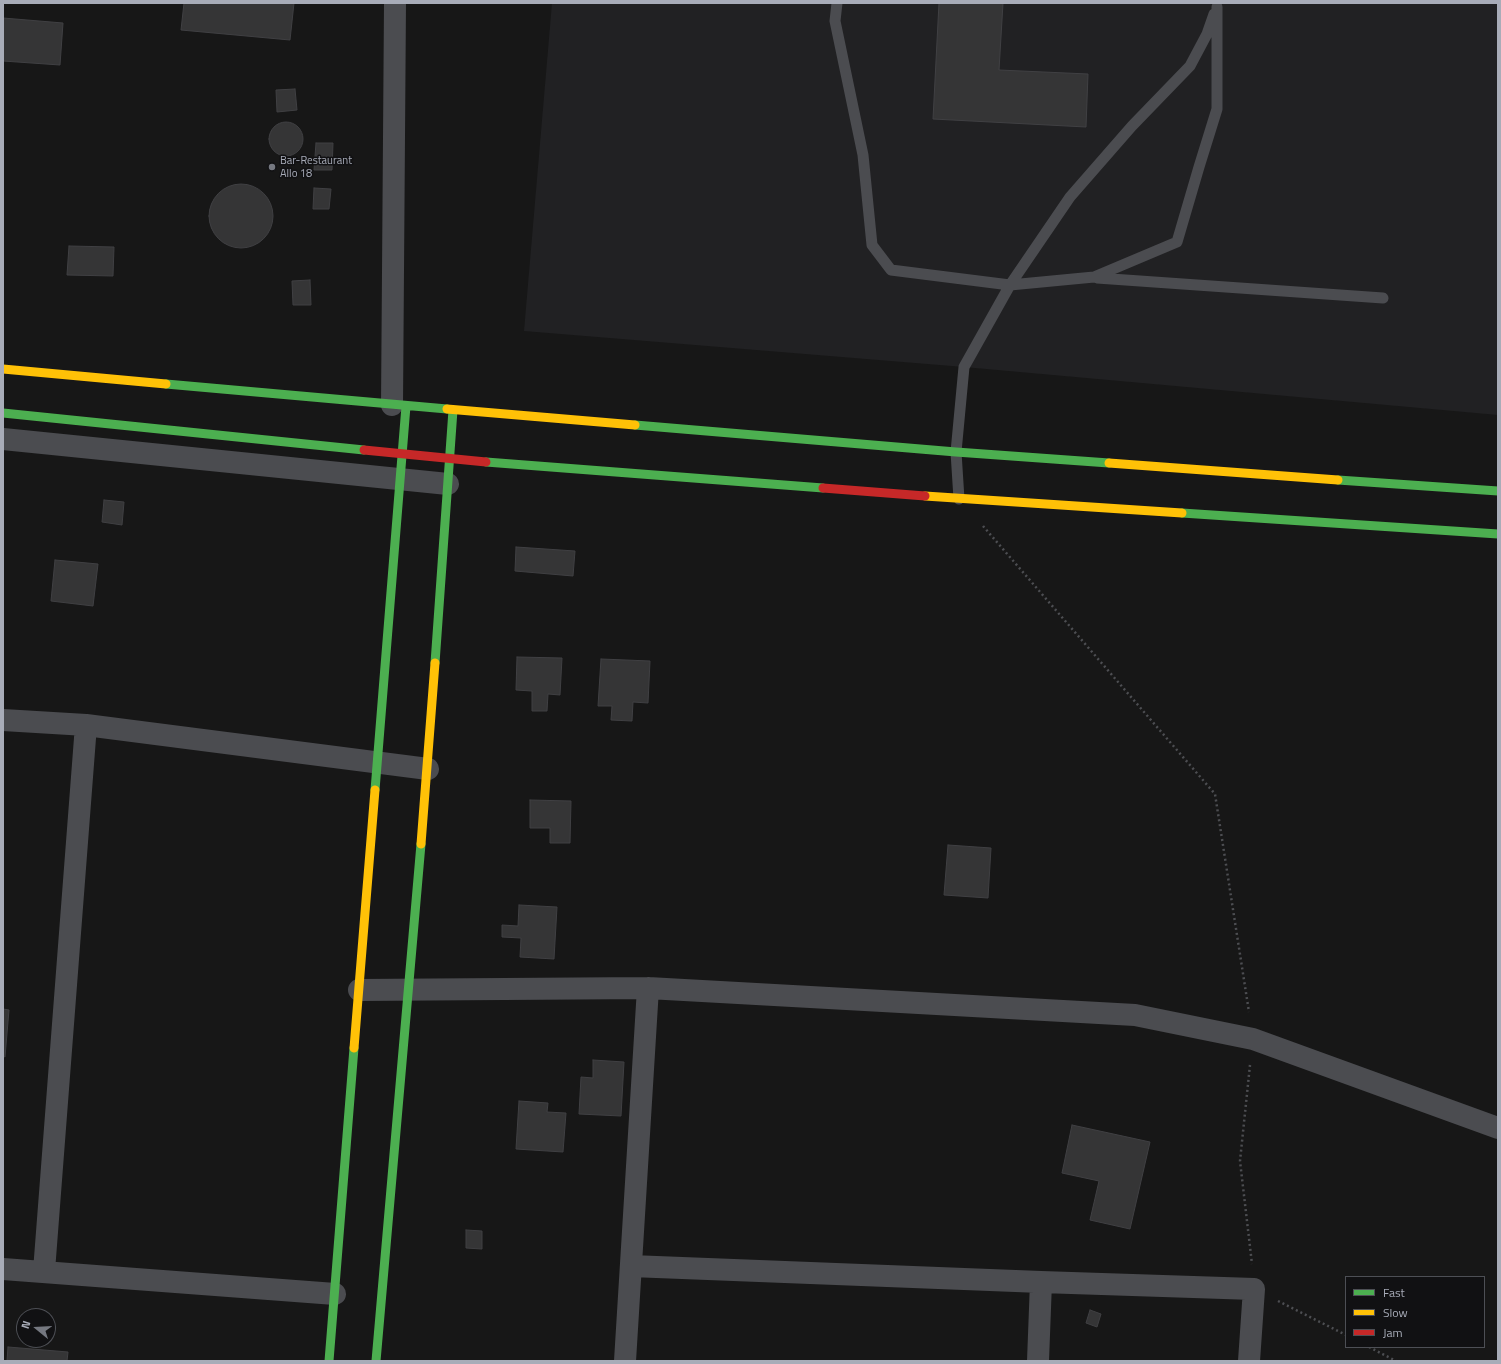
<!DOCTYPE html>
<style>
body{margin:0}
#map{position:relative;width:1501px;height:1364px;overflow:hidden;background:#171717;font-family:"Titillium Web",sans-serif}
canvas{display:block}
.frame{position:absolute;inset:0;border:4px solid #a8acb8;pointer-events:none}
.legend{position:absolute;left:1345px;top:1276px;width:140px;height:72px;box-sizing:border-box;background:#111113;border:1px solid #4d4f55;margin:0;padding:5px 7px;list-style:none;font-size:12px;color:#a8acb8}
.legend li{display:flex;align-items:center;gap:8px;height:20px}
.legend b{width:20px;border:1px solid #4d4f55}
.north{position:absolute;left:16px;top:1308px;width:40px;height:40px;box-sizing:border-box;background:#111113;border:1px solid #4d4f55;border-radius:50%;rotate:288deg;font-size:11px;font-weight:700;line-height:16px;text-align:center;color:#a8acb8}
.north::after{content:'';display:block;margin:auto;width:14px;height:18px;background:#757880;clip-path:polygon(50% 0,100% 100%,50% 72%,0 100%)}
</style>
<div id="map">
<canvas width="1501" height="1364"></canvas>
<div class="frame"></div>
<ul class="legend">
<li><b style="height:5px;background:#4caf50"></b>Fast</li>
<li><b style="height:5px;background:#ffc107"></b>Slow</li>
<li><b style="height:5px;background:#c62828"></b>Jam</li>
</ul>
<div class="north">N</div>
</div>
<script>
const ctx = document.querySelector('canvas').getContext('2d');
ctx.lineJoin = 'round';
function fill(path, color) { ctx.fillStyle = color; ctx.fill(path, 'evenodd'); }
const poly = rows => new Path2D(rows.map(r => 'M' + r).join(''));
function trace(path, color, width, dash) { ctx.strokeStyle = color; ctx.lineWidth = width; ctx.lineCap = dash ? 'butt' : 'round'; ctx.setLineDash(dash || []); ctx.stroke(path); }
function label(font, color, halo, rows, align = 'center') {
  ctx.font = font + ' "Titillium Web",sans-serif'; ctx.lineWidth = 3; ctx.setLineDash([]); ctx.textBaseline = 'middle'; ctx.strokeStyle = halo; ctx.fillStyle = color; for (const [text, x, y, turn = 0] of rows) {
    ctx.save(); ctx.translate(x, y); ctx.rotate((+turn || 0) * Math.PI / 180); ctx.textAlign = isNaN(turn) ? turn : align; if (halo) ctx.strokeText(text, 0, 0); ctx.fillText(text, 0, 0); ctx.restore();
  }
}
fill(poly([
 [552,3,1498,3,1498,415,964,367,524,331]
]), '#212123');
const building = poly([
 [184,3,294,3,290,40,181,30,184,3],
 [939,3,1003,3,999,70,1088,74,1086,127,933,119,939,3],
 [3,18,63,23,60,65,3,61,3,18],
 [295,89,297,110,277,112,276,90,295,89],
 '269 139a17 17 0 1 1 34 0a17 17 0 1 1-34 0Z',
 [316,143,333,143,332,170,314,170,316,143],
 '209 216a32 32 0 1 1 64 0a32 32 0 1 1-64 0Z',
 [314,188,331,189,329,209,313,209,314,188],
 [69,246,114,247,113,276,67,275,69,246],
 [310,280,311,305,293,305,292,281,310,280],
 [104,500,124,502,122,525,102,522,104,500],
 [516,547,575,551,573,576,515,571,516,547],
 [55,560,98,564,93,606,51,601,55,560],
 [517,657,562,658,560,695,548,694,547,711,532,711,532,691,516,690,517,657],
 [601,659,650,661,648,703,633,702,632,721,611,720,612,706,598,706,601,659],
 [530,800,571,801,570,843,550,843,550,828,530,828,530,800],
 [948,845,991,848,988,898,944,895,948,845],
 [519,905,557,907,554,959,520,957,521,938,502,937,502,925,518,926,519,905],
 [3,1009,9,1010,5,1057,3,1056,3,1009],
 [593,1060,624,1062,621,1116,579,1114,581,1077,593,1078,593,1060],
 [519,1101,548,1103,547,1112,566,1113,563,1152,516,1149,519,1101],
 [1072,1125,1150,1142,1130,1229,1090,1220,1099,1181,1062,1173,1072,1125],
 [466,1230,482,1231,482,1249,466,1248,466,1230],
 [1090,1310,1101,1314,1097,1327,1086,1323,1090,1310],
 [8,1347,68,1352,67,1361,7,1361,8,1347]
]);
fill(building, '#353536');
trace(building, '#404043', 1);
trace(poly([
 [983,526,1215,794,1249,1012],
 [1250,1065,1240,1161,1252,1264],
 [1278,1301,1346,1335],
 [1369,1347,1396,1361]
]), '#4d4e52', 2.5, [2, 3]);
trace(poly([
 [837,3,835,21,863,155,872,245,891,270,1010,285,1094,277,1177,242,1199,167,1217,109,1217,7],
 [1097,278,1383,298],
 [959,499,956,452,964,367,1010,285,1070,197,1132,126,1190,66,1207,34,1214,14]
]), '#4b4c50', 11);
trace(poly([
 [392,405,395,3],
 [3,439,448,484],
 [3,720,86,725,428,769],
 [359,990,648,988,1135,1015,1253,1039,1498,1128],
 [631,1266,1041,1282,1254,1289,1249,1361],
 [3,1269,335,1294],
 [44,1271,86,725],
 [625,1361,648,988],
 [1038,1361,1041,1282]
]), '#4b4c50', 22);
trace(poly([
 [166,384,447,409],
 [3,413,364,450],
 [635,425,956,452,1109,463],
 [486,462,823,488],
 [1338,480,1498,491],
 [1182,513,1498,534],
 [435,663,453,410],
 [375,790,406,406],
 [329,1361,354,1048],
 [376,1361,421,844]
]), '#4caf50', 9);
trace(poly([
 [3,369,166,384],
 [447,409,635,425],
 [1109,463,1338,480],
 [925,496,1182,513],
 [421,844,435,663],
 [354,1048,375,790]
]), '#ffc107', 9);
trace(poly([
 [364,450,486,462],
 [823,488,925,496]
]), '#c62828', 9);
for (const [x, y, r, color] of [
 [272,167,4,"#757880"]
]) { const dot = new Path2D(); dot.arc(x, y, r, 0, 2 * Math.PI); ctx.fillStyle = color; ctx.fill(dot); trace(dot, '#111113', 1.5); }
label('11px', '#a8acb8', '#111113', [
 ["Bar-Restaurant",280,161],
 ["Allo 18",280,174]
], 'left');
</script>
